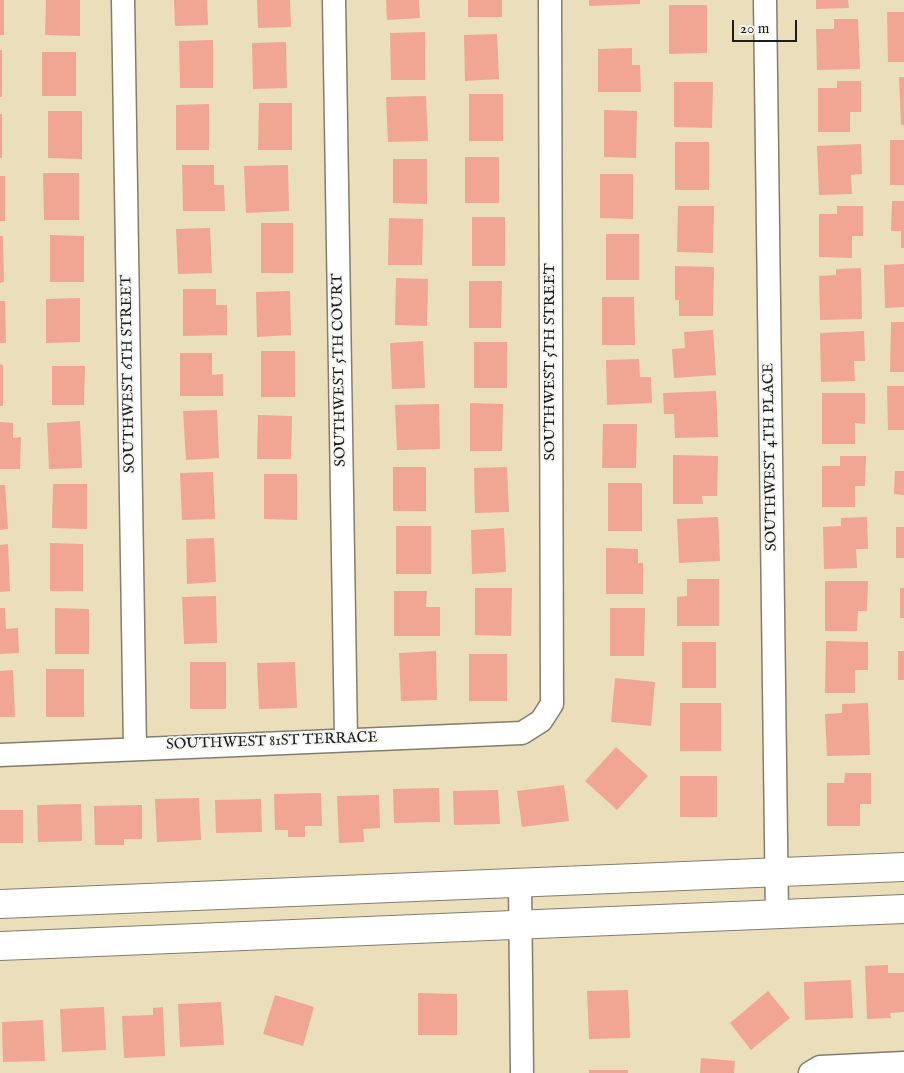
<!DOCTYPE html>
<style>
body{margin:0}
#map{position:relative;width:904px;height:1073px;overflow:hidden;background:#ebdebb;font-family:"IM FELL English",serif}
canvas{display:block}
.scale{position:absolute;left:732px;top:20px;width:65px;height:22px;box-sizing:border-box;border:2px solid #1c1c1c;border-top:0;padding-left:6px;font-size:15px;line-height:18px;white-space:nowrap;color:#1c1c1c;-webkit-text-stroke:4px #f6f6f2;paint-order:stroke}
</style>
<div id="map">
<canvas width="904" height="1073"></canvas>
<div class="scale">20 m</div>
</div>
<script>
const ctx = document.querySelector('canvas').getContext('2d');
ctx.lineJoin = 'round';
function fill(path, color) { ctx.fillStyle = color; ctx.fill(path, 'evenodd'); }
const poly = rows => new Path2D(rows.map(r => 'M' + r).join(''));
function trace(path, color, width, dash) { ctx.strokeStyle = color; ctx.lineWidth = width; ctx.lineCap = dash ? 'butt' : 'round'; ctx.setLineDash(dash || []); ctx.stroke(path); }
function label(font, color, halo, rows, align = 'center') {
  ctx.font = font + ' "IM FELL English",serif'; ctx.lineWidth = 4; ctx.setLineDash([]); ctx.textBaseline = 'middle'; ctx.strokeStyle = halo; ctx.fillStyle = color; for (const [text, x, y, turn = 0] of rows) {
    ctx.save(); ctx.translate(x, y); ctx.rotate((+turn || 0) * Math.PI / 180); ctx.textAlign = isNaN(turn) ? turn : align; if (halo) ctx.strokeText(text, 0, 0); ctx.fillText(text, 0, 0); ctx.restore();
  }
}
fill(poly([
 [0,0,4,0,4,35,0,35],
 [46,0,80,0,80,36,45,35],
 [174,0,207,0,208,25,175,26],
 [257,0,290,0,291,27,258,28],
 [386,0,419,0,420,18,387,20],
 [468,0,502,0,502,17,468,17],
 [589,0,640,0,640,4,589,6],
 [816,0,848,0,849,8,816,9],
 [669,5,707,5,707,53,669,54],
 [887,12,904,12,904,62,888,62],
 [834,19,858,19,860,69,817,70,816,29,834,29],
 [425,32,425,80,391,80,390,33],
 [497,34,499,79,465,81,464,35],
 [213,40,213,88,180,88,179,41],
 [286,42,287,88,253,89,252,43],
 [632,48,632,65,640,65,641,92,598,92,598,49],
 [0,50,2,50,2,97,0,97],
 [42,52,76,52,76,96,42,96],
 [899,77,904,77,904,125,901,125],
 [837,81,861,81,861,112,850,112,850,132,818,132,818,88,837,88],
 [674,82,713,82,712,128,674,127],
 [469,94,503,94,503,141,469,141],
 [426,96,428,141,388,142,386,97],
 [259,103,292,103,292,150,258,150],
 [209,104,209,150,176,150,176,105],
 [604,110,637,111,636,158,604,157],
 [48,111,82,111,82,159,48,158],
 [0,114,2,114,2,158,0,158],
 [890,140,904,140,904,185,890,185],
 [675,142,709,142,709,190,675,190],
 [861,144,862,174,851,175,852,194,819,195,817,146],
 [465,157,499,157,499,203,465,203],
 [393,159,427,159,427,204,393,203],
 [182,165,214,165,214,185,224,185,225,211,183,211],
 [288,165,289,211,246,213,244,166],
 [43,173,79,173,79,220,44,220],
 [600,174,633,174,633,219,600,218],
 [0,176,5,176,5,221,0,221],
 [892,201,904,201,904,248,901,248,901,231,891,231],
 [678,206,714,206,713,253,677,252],
 [837,206,863,206,863,236,852,236,852,258,819,257,819,214,837,214],
 [472,217,505,217,505,266,472,266],
 [389,218,423,219,422,265,388,265],
 [261,223,293,223,293,273,261,273],
 [210,228,212,273,178,274,176,229],
 [606,234,639,234,639,280,606,280],
 [50,235,84,236,84,282,50,282],
 [0,236,3,236,4,282,0,283],
 [904,264,904,307,885,308,884,265],
 [675,266,714,267,713,316,679,316,679,300,675,300],
 [861,268,862,319,820,320,819,276,836,275,836,269],
 [396,278,428,279,427,326,395,325],
 [469,281,502,281,501,328,469,328],
 [183,289,216,289,216,305,227,305,227,335,183,336],
 [290,291,291,335,257,337,256,292],
 [602,297,634,297,635,345,602,345],
 [80,298,80,342,46,343,46,299],
 [0,301,5,301,6,343,0,343],
 [891,322,904,322,904,372,890,372],
 [713,330,716,375,674,378,672,349,685,348,684,332],
 [864,331,865,361,854,361,855,381,821,382,820,333],
 [423,341,425,388,392,389,390,343],
 [474,342,507,342,507,388,474,388],
 [261,351,295,351,295,397,261,397],
 [180,353,212,353,212,375,223,374,223,396,180,396],
 [639,359,640,377,651,377,652,403,607,405,606,360],
 [0,364,3,365,3,406,0,406],
 [52,366,85,366,84,405,52,405],
 [887,386,904,386,904,430,888,430],
 [716,391,718,437,675,438,674,414,664,414,663,393],
 [822,393,865,393,865,424,855,423,855,444,822,444],
 [470,403,503,404,502,451,470,451],
 [439,404,440,449,397,450,395,405],
 [217,410,219,458,186,460,183,411],
 [258,415,292,416,291,459,257,459],
 [80,421,82,468,49,469,47,423],
 [0,422,13,423,13,438,21,437,20,469,0,469],
 [603,424,637,424,636,468,602,468],
 [673,455,718,456,717,496,702,496,703,504,673,504],
 [840,456,866,456,865,486,855,486,855,507,822,507,822,466,840,466],
 [393,467,426,467,426,511,393,511],
 [507,467,509,512,475,513,474,468],
 [895,471,904,471,904,495,894,494],
 [213,472,215,519,182,520,180,473],
 [264,474,297,474,297,520,264,519],
 [608,483,642,483,642,531,608,531],
 [53,484,87,484,87,529,52,528],
 [0,485,5,485,8,529,0,530],
 [718,517,720,561,679,563,677,519],
 [867,517,868,549,856,549,857,568,824,569,823,527,841,526,841,518],
 [396,526,431,526,431,574,396,574],
 [896,527,904,527,904,558,896,558],
 [504,528,506,572,472,574,471,530],
 [214,538,216,582,187,584,186,539],
 [50,543,83,544,83,591,50,591],
 [8,544,10,591,0,592,0,545],
 [606,548,638,549,638,563,643,563,643,594,606,594],
 [687,579,719,579,719,626,677,626,677,597,687,596],
 [825,581,868,581,867,611,858,611,857,631,825,631],
 [475,588,512,588,511,636,475,635],
 [900,588,904,588,904,618,900,618],
 [394,591,427,591,426,607,440,607,440,636,394,636],
 [216,596,217,643,184,644,182,597],
 [0,608,5,608,6,629,18,628,19,653,0,654],
 [55,608,89,609,89,654,55,654],
 [610,608,645,608,644,656,610,656],
 [826,641,868,642,868,670,855,670,855,693,825,693],
 [682,642,716,642,716,688,682,688],
 [436,651,437,700,401,701,399,653],
 [898,651,904,651,904,680,898,680],
 [469,654,507,654,507,701,469,701],
 [190,662,226,662,226,709,190,709],
 [295,662,297,708,259,709,257,663],
 [46,669,84,669,84,717,46,717],
 [13,670,15,717,0,717,0,671],
 [615,678,655,682,651,726,611,722],
 [680,703,721,703,721,751,680,751],
 [868,703,870,755,827,756,825,714,842,713,842,704],
 [616,747,648,776,617,810,585,781],
 [845,773,871,773,871,804,860,804,860,826,827,826,827,783,844,783],
 [680,776,717,776,717,817,680,817],
 [564,785,569,821,522,827,517,791],
 [439,788,440,822,394,823,393,789],
 [498,790,500,824,454,825,453,791],
 [321,793,322,826,305,826,305,837,288,837,288,830,275,830,274,794],
 [379,795,380,828,363,829,364,842,339,843,337,796],
 [199,798,201,840,157,842,155,799],
 [261,799,262,832,216,833,215,800],
 [81,804,82,841,38,842,37,805],
 [142,805,142,839,124,839,124,845,95,845,94,806],
 [0,810,23,810,23,843,0,843],
 [888,965,888,973,904,973,904,1012,890,1013,891,1018,867,1019,865,966],
 [851,980,853,1018,805,1020,804,982],
 [628,990,630,1038,589,1039,587,991],
 [768,991,790,1018,751,1050,730,1023],
 [418,993,457,994,457,1035,418,1035],
 [275,995,314,1007,303,1046,263,1034],
 [221,1002,224,1045,180,1047,178,1004],
 [104,1007,106,1050,62,1052,60,1009],
 [163,1007,165,1056,124,1058,122,1016,153,1015,153,1008],
 [43,1020,45,1061,3,1062,2,1022],
 [701,1058,735,1061,734,1073,700,1073],
 [589,1070,628,1070,628,1073,589,1073]
]), '#f0a692');
const minor = poly([
 [123,0,135,748],
 [334,0,346,739],
 [765,0,777,914],
 [0,755,522,733,541,721,552,704,550,0],
 [520,883,522,1073],
 [810,1073,820,1067,904,1063]
]);
const tertiary = poly([
 [0,904,904,867],
 [0,946,904,909]
]);
trace(minor, '#847d6c', 25);
trace(tertiary, '#847d6c', 30);
trace(minor, '#fff', 22);
trace(tertiary, '#fff', 28);
label('15px', '#1c1c1c', '#f6f6f2', [
 ["SOUTHWEST 5TH STREET",551,362,-90],
 ["SOUTHWEST 5TH COURT",340,370,-91],
 ["SOUTHWEST 6TH STREET",129,374,-91],
 ["SOUTHWEST 4TH PLACE",771,457,-91],
 ["SOUTHWEST 81ST TERRACE",272,742,-2]
]);
</script>
